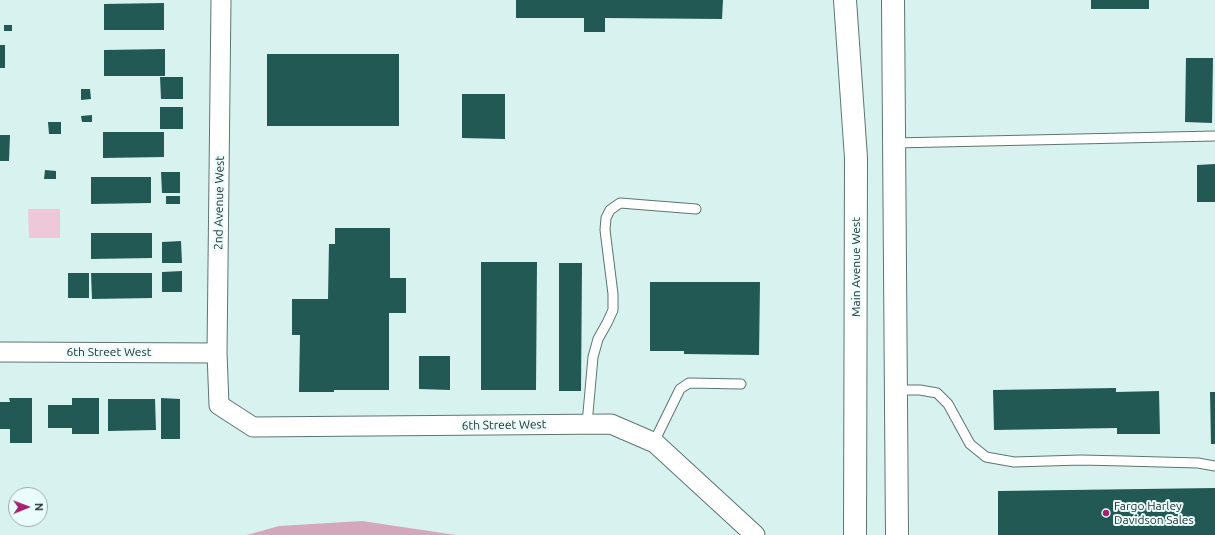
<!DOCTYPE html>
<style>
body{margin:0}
#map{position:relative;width:1215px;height:535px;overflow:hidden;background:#d8f2ef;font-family:Ubuntu,sans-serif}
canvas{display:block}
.north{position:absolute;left:8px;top:487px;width:40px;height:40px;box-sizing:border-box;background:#e9fefc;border:1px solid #9cacab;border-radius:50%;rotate:89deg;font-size:11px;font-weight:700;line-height:16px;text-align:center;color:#283231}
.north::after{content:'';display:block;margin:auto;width:14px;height:18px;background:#a5226f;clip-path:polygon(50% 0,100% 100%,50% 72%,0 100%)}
</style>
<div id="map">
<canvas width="1215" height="535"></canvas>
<div class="north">N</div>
</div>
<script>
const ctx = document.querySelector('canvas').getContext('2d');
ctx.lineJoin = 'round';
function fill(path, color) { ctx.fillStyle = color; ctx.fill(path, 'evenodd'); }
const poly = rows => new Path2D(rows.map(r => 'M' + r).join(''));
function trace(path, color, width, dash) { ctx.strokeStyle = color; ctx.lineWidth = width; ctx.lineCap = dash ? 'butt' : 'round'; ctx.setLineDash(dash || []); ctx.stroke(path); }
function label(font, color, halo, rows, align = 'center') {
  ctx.font = font + ' Ubuntu,sans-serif'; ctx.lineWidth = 4; ctx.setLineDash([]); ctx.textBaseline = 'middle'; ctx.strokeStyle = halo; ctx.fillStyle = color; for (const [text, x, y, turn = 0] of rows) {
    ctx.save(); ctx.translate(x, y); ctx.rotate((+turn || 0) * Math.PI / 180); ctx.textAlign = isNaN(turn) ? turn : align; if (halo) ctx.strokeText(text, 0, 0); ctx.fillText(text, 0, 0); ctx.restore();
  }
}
fill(poly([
 [28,209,60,209,60,238,29,238]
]), '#eec8d9');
fill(poly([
 [362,521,456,535,247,535,279,526]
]), '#d4a8bc');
fill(poly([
 [516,0,723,0,722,19,605,18,605,32,584,32,584,18,516,18],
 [1091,0,1149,0,1149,9,1091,9],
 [164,3,164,30,104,30,104,4],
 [4,25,12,25,12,31,4,31],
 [0,45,5,45,5,68,0,68],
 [165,49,165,76,104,76,104,50],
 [267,54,399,54,399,126,267,126],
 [1186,58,1213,58,1212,123,1185,122],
 [160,77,183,77,183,99,161,99],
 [81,89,90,89,91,99,81,100],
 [462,94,505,94,505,139,462,138],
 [160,107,183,107,183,129,160,129],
 [92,115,92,122,82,122,81,116],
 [48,122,61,122,61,134,49,134],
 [103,132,164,132,164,157,103,158],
 [0,135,10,135,9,161,0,161],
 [1215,164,1215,202,1197,202,1197,165],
 [45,170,56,171,56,179,44,179],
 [161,172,180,172,180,193,162,193],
 [91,177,151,177,151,203,91,204],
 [166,196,180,196,180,204,166,204],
 [335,228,390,228,390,278,406,278,406,313,389,313,389,390,334,390,334,392,299,392,300,335,292,335,292,299,328,299,329,244,335,244],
 [91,233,152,233,152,258,91,259],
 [181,241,182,263,162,263,162,242],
 [481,262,537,262,536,390,481,390],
 [559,263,582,263,581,391,559,391],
 [182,271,182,292,162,292,162,272],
 [68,273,89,273,89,298,68,298],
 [91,273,152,273,152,298,92,299],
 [650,282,760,282,759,355,684,354,684,351,650,351],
 [419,356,450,356,450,390,419,389],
 [1116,388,1116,392,1159,391,1160,434,1117,434,1117,428,994,430,993,390],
 [1210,392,1215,392,1215,444,1211,444],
 [9,398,32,398,32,443,10,443,10,429,0,429,0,402,10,402],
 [72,398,99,398,99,434,72,434,72,428,48,428,48,405,72,405],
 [161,398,180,399,180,439,161,439],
 [108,399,155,399,156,430,108,431],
 [1215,488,1215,535,998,535,998,491]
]), '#225955');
const lane = poly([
 [894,143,1215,136],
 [896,390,920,390,937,393,948,404,970,444,986,457,1014,462,1081,460,1124,461,1198,463,1215,466],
 [587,424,593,357,598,339,607,323,613,310,613,294,605,230,606,218,610,210,620,203,696,209],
 [654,442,680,389,689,383,741,384]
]);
const street = poly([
 [221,0,217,353,219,405,253,427,611,424,655,443,755,535],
 [0,352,217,353]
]);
const primary = poly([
 [845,0,856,158,855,535],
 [893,0,897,535]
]);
trace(lane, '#5e7572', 11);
trace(street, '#5e7572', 21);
trace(primary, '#5e7572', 24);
trace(lane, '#fff', 9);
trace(street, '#fff', 19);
trace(primary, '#fff', 22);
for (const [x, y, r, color] of [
 [1106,513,4,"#a5226f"]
]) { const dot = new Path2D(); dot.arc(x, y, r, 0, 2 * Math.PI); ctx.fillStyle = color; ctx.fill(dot); trace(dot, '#e9fefc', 1.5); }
label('12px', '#283231', '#e9fefc', [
 ["2nd Avenue West",219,203,-89],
 ["Main Avenue West",856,267,-90],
 ["6th Street West",109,352],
 ["6th Street West",504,425,-1]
]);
label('12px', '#283231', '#e9fefc', [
 ["Fargo Harley",1114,506],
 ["Davidson Sales",1114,520]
], 'left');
</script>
